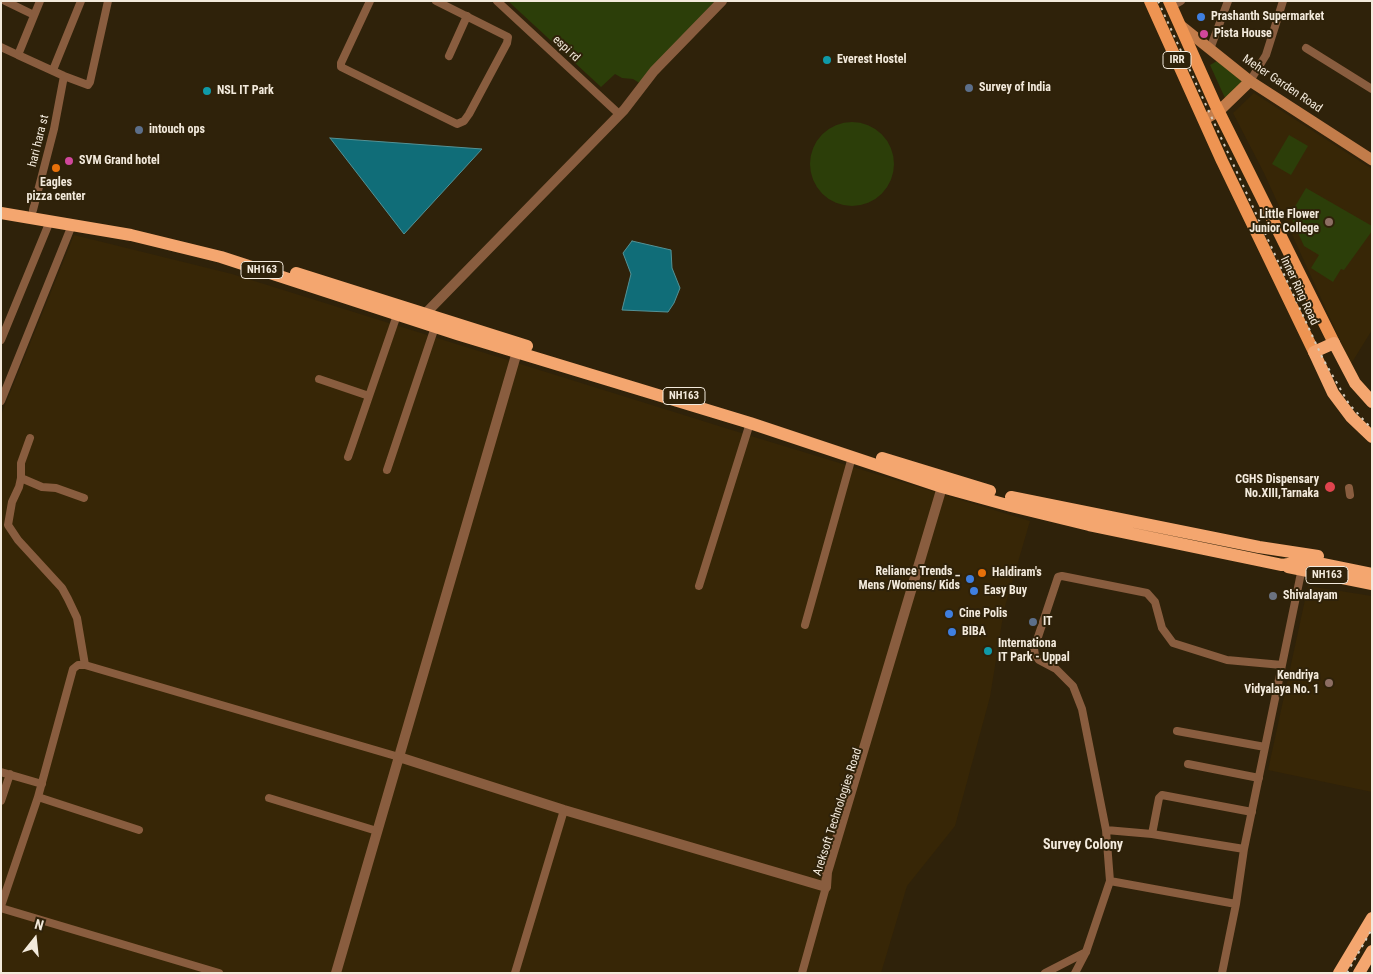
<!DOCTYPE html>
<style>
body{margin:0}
#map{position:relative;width:1373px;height:974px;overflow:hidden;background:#2f220a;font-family:"Roboto Condensed",sans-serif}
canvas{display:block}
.frame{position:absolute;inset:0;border:2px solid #f3eadc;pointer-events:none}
.north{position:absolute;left:10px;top:914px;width:50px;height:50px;-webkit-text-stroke:4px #2f220a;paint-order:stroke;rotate:16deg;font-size:14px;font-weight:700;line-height:20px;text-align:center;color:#f3eadc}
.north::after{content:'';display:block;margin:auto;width:18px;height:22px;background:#f3eadc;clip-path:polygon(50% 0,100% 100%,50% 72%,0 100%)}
</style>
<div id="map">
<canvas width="1373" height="974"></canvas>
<div class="frame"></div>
<div class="north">N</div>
</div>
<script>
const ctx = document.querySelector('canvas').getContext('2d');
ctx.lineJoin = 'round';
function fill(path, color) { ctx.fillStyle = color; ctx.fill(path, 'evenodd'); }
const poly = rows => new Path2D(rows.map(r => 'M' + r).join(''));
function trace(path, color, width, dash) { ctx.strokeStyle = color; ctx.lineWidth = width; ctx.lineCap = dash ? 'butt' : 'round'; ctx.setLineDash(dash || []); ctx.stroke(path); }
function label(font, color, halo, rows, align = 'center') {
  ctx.font = font + ' "Roboto Condensed",sans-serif'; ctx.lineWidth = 4; ctx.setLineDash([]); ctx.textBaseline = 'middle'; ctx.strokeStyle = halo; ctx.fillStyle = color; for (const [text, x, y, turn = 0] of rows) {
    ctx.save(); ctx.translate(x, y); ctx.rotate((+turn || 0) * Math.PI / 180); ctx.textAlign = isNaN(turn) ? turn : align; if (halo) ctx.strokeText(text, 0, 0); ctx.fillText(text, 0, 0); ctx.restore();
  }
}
fill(poly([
 [1254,93,1372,169,1372,330,1351,364,1264,173,1233,113],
 [74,235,232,274,751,436,1030,521,1004,610,990,697,955,826,907,886,881,973,1,973,1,415],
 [1308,586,1372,596,1372,792,1268,770]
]), '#372606');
fill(poly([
 [508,1,715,1,641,84,633,79,622,78,615,74,601,87],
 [1217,61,1246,83,1225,98,1210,65],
 '810 164a42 42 0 1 1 84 0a42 42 0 1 1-84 0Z',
 [1289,135,1308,146,1291,175,1272,164],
 [1306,188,1372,226,1372,231,1344,270,1341,269,1333,282,1311,268,1319,255,1304,246,1290,215]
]), '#2c3e09');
const water = poly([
 [330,138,482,149,404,234,330,138],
 [632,241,671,250,672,268,680,288,674,303,668,312,622,310,631,274,623,253,632,241]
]);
fill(water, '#106d78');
trace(water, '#549296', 1);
trace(poly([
 [5,1,34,15],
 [370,1,341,63,341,67,457,124,464,121,469,114,507,43,508,37,436,1],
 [497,1,619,114],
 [1172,6,1181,1],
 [1,47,18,55,40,1],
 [1306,48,1372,89],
 [1210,49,1228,1],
 [18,55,64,76,88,85,90,82,108,1],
 [449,56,467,16],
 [53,70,81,1],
 [1250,81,1266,55,1283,1],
 [33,210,54,129,64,76],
 [1,340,50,221],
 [319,379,369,396],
 [1,401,72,225],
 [30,438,21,463,21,478,19,487,12,502,8,525,18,540,62,588,68,599,77,618,85,665],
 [348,457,397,315],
 [387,470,435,327],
 [21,478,42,487,56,488,84,498],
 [1349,488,1350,495],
 [699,586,750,423],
 [805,625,852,457],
 [1177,731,1265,747],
 [1188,764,1259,778],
 [1,772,42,784],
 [38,797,139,830],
 [269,798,377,831],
 [1,801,10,774],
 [1106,830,1152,834,1244,849],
 [1152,834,1159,798,1162,795,1252,812],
 [1110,881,1236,904],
 [1,906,38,797,73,669,78,665,85,665,399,757],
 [1,908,219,973],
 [515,973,564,810],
 [802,973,826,887],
 [1045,973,1086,952],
 [1075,973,1086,952,1110,881,1106,830,1082,709,1073,686,1056,669,1039,660,1035,655,1034,649,1058,577,1062,576,1147,593,1155,602,1162,628,1173,643,1227,660,1282,665],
 [1222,973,1236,904,1244,849,1302,568]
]), '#895d3f', 8);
trace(poly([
 [424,315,624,110,654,71,722,1],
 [399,757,564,810,826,887],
 [826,887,827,872,942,487],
 [336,973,519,345]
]), '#895d3f', 10);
trace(poly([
 [1180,25,1250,81,1372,160],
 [1205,119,1219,111,1250,81]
]), '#c27c4a', 11);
trace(poly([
 [1150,1,1222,161,1314,352],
 [1169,1,1215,104,1334,343]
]), '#ee9452', 12);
trace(poly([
 [1,213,131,235,221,257,457,334,750,423,942,487,1011,506,1089,525,1282,565,1308,561,1372,574],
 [296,273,527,346],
 [1372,402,1355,383,1334,343,1314,352,1333,393,1351,417,1372,437],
 [882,458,990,491],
 [1011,497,1259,547,1318,556],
 [1288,567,1372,584],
 [1339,973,1372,918],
 [1359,973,1372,951]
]), '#f4a66f', 12);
trace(poly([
 [1158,1,1323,359,1349,404,1372,429],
 [1347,973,1372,929]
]), '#d7cdbd', 2, [2.5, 5]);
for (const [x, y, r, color] of [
 [1201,17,5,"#3f7fe0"],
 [1204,34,5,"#d1479c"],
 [827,60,5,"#0f9aa8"],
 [969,88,5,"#5c6f8a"],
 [207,91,5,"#0f9aa8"],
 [139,130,5,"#5c6f8a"],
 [69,161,5,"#d1479c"],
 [56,168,5,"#e8710a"],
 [1329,222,5,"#8d6e63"],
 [1330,487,6,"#e0444e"],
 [982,573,5,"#e8710a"],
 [970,579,5,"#3f7fe0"],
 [974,591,5,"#3f7fe0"],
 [1273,596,5,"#6b7280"],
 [949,614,5,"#3f7fe0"],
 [1033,622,5,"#5c6f8a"],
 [952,632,5,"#3f7fe0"],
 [988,651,5,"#0f9aa8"],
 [1329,683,5,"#8d6e63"]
]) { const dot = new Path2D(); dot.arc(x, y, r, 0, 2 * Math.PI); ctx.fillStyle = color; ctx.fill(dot); trace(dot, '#2f220a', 2); }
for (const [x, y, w] of [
 [1177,60,28],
 [262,270,42],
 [684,396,42],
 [1327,575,42]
]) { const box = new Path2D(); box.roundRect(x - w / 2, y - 8.5, w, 17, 4); ctx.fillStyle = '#2f220a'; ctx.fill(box); trace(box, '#f3eadc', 1); }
label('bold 11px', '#f3eadc', null, [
 ["IRR",1177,60],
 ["NH163",262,270],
 ["NH163",684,396],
 ["NH163",1327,575]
]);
label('bold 12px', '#f3eadc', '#2f220a', [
 ["Prashanth Supermarket",1211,17],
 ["Pista House",1214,34],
 ["Everest Hostel",837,60],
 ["Survey of India",979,88],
 ["NSL IT Park",217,91],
 ["intouch ops",149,130],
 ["SVM Grand hotel",79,161],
 ["Eagles",56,183,"center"],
 ["pizza center",56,197,"center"],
 ["Little Flower",1319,215,"right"],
 ["Junior College",1319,229,"right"],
 ["CGHS Dispensary",1319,480,"right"],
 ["No.XIII,Tarnaka",1319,494,"right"],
 ["Reliance Trends _",960,572,"right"],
 ["Mens /Womens/ Kids",960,586,"right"],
 ["Haldiram's",992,573],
 ["Easy Buy",984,591],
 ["Shivalayam",1283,596],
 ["Cine Polis",959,614],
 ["IT",1043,622],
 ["BIBA",962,632],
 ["Internationa",998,644],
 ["IT Park - Uppal",998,658],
 ["Kendriya",1319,676,"right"],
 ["Vidyalaya No. 1",1319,690,"right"]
], 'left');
label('12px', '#f3eadc', '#2f220a', [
 ["espi rd",566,49,43],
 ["Meher Garden Road",1282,84,34],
 ["hari hara st",39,141,-76],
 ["Inner Ring Road",1299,291,65],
 ["Areksoft Technologies Road",838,812,-72]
]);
label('bold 14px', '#f3eadc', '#2f220a', [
 ["Survey Colony",1083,845]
]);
</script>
